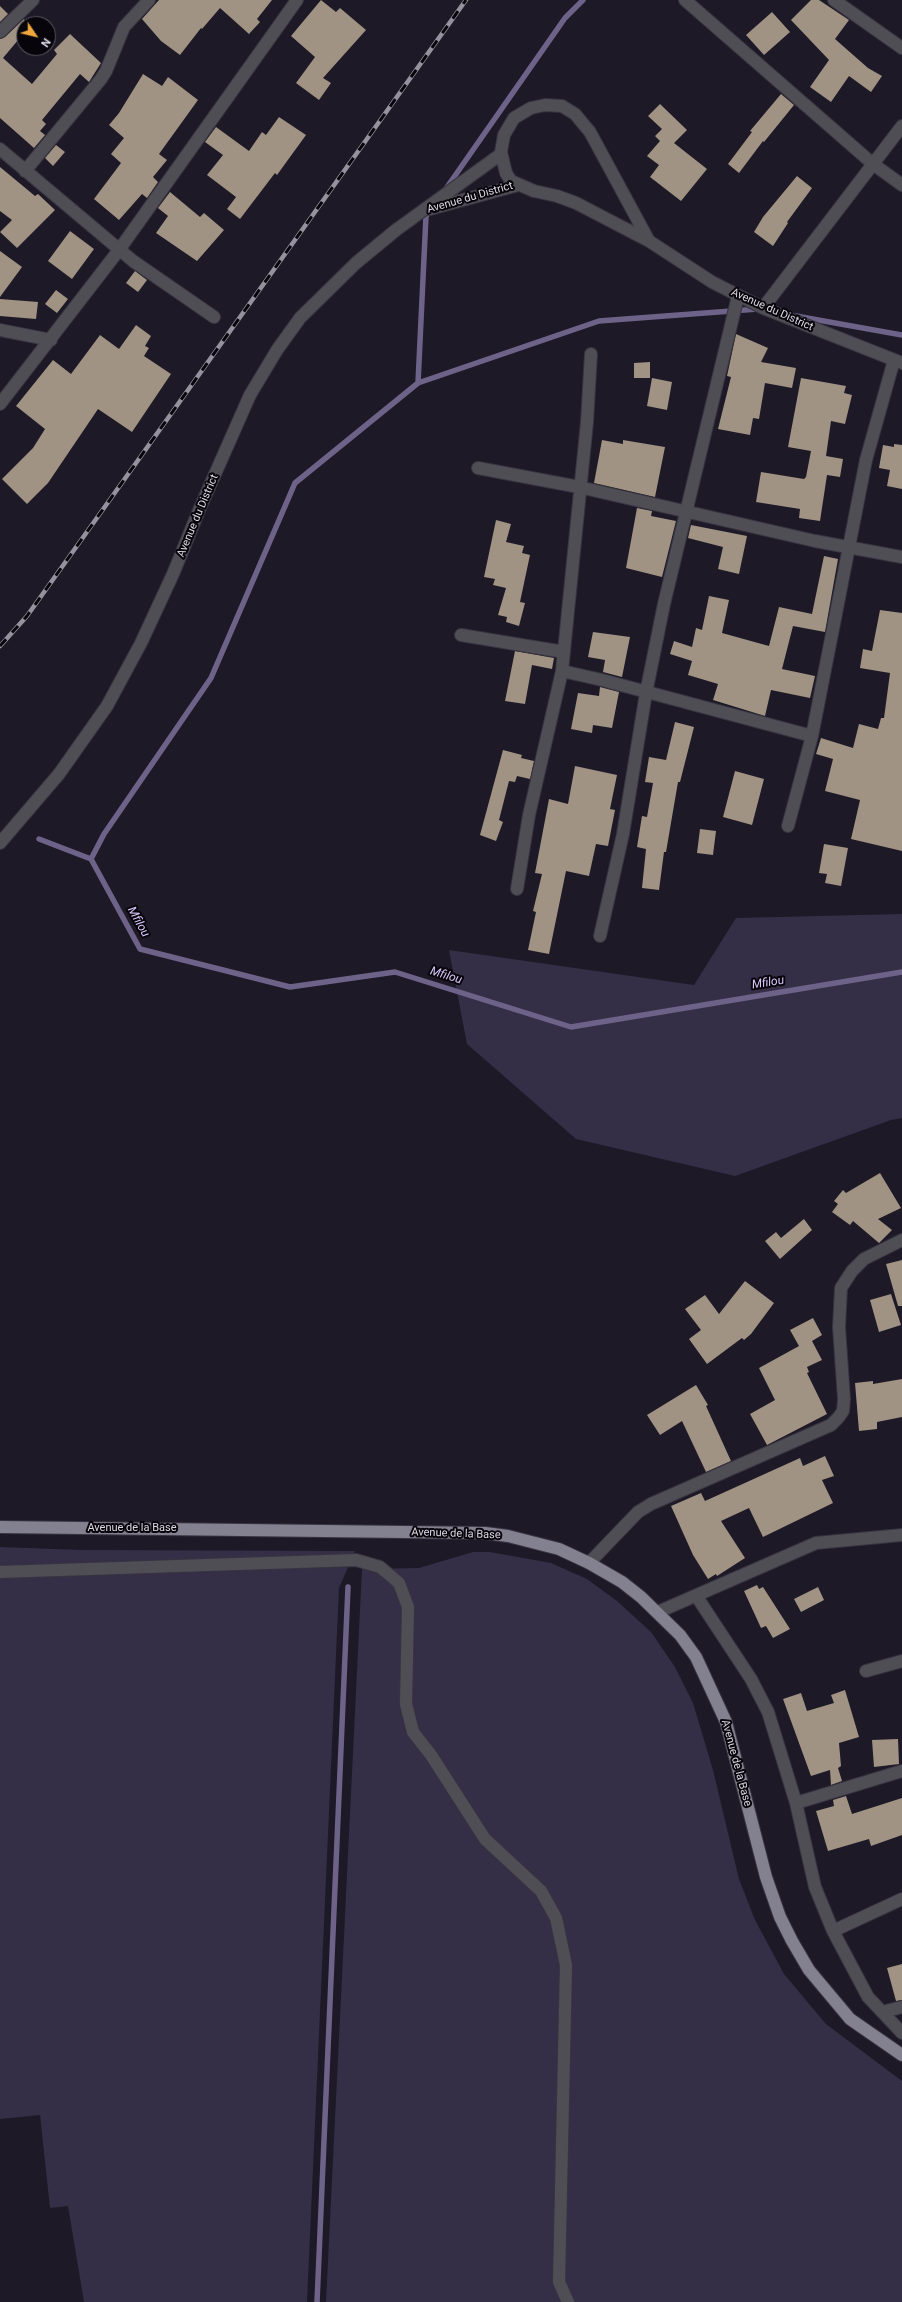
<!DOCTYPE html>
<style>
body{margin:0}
#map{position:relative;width:902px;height:2302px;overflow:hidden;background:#1d1927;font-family:Roboto,sans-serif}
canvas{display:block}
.north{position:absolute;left:16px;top:16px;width:40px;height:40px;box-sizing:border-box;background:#07050b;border:1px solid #5d5a62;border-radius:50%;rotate:125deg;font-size:11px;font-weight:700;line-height:16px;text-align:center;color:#dddae4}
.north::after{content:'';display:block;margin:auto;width:14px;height:18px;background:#efa73d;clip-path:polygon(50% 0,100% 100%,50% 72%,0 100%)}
</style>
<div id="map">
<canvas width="902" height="2302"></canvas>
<div class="north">N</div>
</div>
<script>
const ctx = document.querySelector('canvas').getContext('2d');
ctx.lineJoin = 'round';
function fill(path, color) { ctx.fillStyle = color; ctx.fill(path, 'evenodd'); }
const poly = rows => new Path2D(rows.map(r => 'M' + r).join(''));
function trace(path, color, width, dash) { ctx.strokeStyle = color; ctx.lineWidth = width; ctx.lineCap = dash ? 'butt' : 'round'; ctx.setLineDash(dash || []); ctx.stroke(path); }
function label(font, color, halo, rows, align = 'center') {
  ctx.font = font + ' Roboto,sans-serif'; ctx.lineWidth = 4; ctx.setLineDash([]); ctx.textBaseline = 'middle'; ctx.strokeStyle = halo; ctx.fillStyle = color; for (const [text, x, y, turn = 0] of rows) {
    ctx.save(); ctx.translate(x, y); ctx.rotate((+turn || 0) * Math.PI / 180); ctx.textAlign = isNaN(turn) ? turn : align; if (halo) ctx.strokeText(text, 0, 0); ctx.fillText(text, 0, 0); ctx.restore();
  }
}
fill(poly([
 [902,914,902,1118,891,1120,735,1176,576,1139,467,1044,449,950,694,985,736,918],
 [0,1547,82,1550,355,1551,339,1588,307,2302,84,2302,68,2206,50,2208,40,2115,0,2119],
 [473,1552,490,1552,551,1563,587,1579,617,1601,651,1632,675,1667,693,1703,713,1770,739,1879,755,1920,784,1974,826,2024,902,2081,902,2302,326,2302,362,1569,419,1568]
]), '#352e47');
trace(poly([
 [445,190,565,18,583,0],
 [796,316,902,335],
 [418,383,426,216,432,209],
 [39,839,91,859,140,949,290,987,395,972,571,1027,902,972],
 [91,859,104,834,211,678,295,483,418,383,599,321,758,309],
 [317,2302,348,1587]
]), '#6d6388', 5.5);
fill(poly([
 [159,0,272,0,257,19,260,22,249,34,220,8,202,29,201,28,180,55,161,41,142,19],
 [321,0,336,12,340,8,366,30,323,78,331,83,319,100,296,83,315,57,291,36],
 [811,0,819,0,849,20,835,39,868,68,882,76,871,92,849,76,831,102,810,87,829,60,791,20],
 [0,6,8,14,0,22],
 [772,12,790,32,764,55,746,35],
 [24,19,24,33,3,58,32,84,57,54,54,50,70,34,101,63,89,82,80,74,42,120,46,124,40,131,45,135,34,148,0,118,0,39,5,37],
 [143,74,162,86,168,77,198,100,159,154,167,160,153,177,158,182,147,198,142,194,119,220,94,199,121,163,111,154,124,138,109,125,119,113],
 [781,94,794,105,764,142,763,141,739,173,728,164,752,132,750,131],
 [660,104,687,130,674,143,707,169,681,201,650,177,659,165,647,156,660,141,655,136,662,129,648,116],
 [279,117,306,135,277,175,275,173,240,219,227,209,236,197,207,175,223,155,205,142,216,127,249,151,262,132,266,135],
 [56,145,65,152,53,166,45,158],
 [0,167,35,196,38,194,55,210,17,248,0,232,12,220,0,211],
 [797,176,812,188,787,222,788,223,773,246,754,232,763,217],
 [170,192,200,217,204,213,224,230,197,261,156,233,168,216,158,208],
 [70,231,94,249,72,279,48,261],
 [0,251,22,267,0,297],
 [135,271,147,280,138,292,126,283],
 [56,290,68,299,57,313,45,304],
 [0,299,38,302,36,319,0,316],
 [136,325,151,336,145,346,149,348,144,356,171,374,132,432,98,409,48,483,27,504,2,479,33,448,45,429,16,406,53,360,71,374,100,335,119,349],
 [736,334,768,348,761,362,796,368,792,388,765,383,759,419,753,418,750,435,718,429,731,377,727,376],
 [650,362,650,378,634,378,634,363],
 [652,378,672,382,667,410,647,406],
 [801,378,846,386,844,393,852,395,845,424,831,421,826,456,843,459,840,477,827,475,820,521,799,518,800,509,756,502,761,472,804,479,806,477,811,451,788,447],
 [602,440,623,444,623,440,665,447,655,497,594,483],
 [894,444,902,445,902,489,887,486,890,470,879,468,883,445,894,447],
 [637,508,652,511,651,516,676,521,662,577,626,568],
 [496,520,511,524,506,542,524,546,522,553,530,555,520,602,525,603,519,626,506,622,507,617,498,615,506,588,493,585,495,579,484,577],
 [691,525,747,536,739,574,718,569,723,547,688,538],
 [824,556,838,559,825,632,793,626,782,669,815,676,810,698,771,690,765,716,713,700,718,684,688,675,692,661,670,654,674,641,692,647,696,628,702,630,709,596,729,600,722,633,769,646,779,607,812,614],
 [880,610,902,613,902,851,851,839,860,800,825,791,833,759,816,754,821,738,853,748,859,724,878,729,881,718,884,718,890,673,860,668,863,649,872,651],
 [593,632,630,637,622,677,603,672,605,660,588,657],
 [515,651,554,658,552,669,532,665,525,704,505,701],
 [600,687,619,692,612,728,593,725,592,733,571,729,578,693,599,696],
 [675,722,694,727,680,782,678,782,666,852,664,852,659,890,642,888,646,849,637,847,642,816,647,817,653,783,645,782,649,757,666,760],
 [503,750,522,755,521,758,534,761,530,779,517,776,515,782,509,781,499,820,503,822,496,841,480,835],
 [575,766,617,775,610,809,615,810,608,846,596,844,589,876,566,871,549,954,528,950,536,912,533,911,542,874,535,873,549,799,568,804],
 [735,771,764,779,752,825,723,817],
 [700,829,716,831,713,855,697,853],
 [824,844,848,848,841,886,825,883,827,874,819,873],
 [880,1173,901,1208,878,1219,892,1230,879,1243,853,1221,850,1225,832,1212,838,1204,834,1201,843,1190,846,1193],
 [804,1219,812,1230,780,1259,765,1241,776,1232,781,1238],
 [902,1260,902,1306,898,1306,886,1264],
 [745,1281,774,1303,751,1334,744,1340,742,1338,707,1364,689,1339,701,1330,685,1309,705,1295,719,1314],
 [891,1294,901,1325,879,1332,870,1300],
 [813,1318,822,1335,812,1341,822,1360,807,1367,809,1372,807,1373,827,1414,767,1445,750,1414,775,1400,759,1368,799,1346,790,1330],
 [902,1379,902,1417,877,1422,877,1429,859,1431,855,1383,873,1381,873,1384],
 [696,1385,708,1405,706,1406,731,1461,706,1472,682,1421,660,1435,647,1415],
 [825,1456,834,1476,822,1480,833,1503,763,1537,749,1508,721,1521,745,1558,717,1576,716,1574,708,1579,693,1555,671,1506,701,1493,705,1501,800,1458,803,1466],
 [757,1585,759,1589,763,1587,790,1629,773,1638,766,1626,761,1628,744,1591],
 [818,1587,824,1600,801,1612,794,1599],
 [845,1690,859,1737,839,1743,841,1766,838,1768,842,1781,831,1785,830,1770,811,1776,783,1699,801,1693,807,1711,834,1703,831,1695],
 [898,1739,899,1764,874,1767,872,1740],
 [846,1796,852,1814,902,1798,902,1835,871,1846,869,1839,828,1851,816,1811,834,1806,833,1800],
 [902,1964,902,2000,896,2001,887,1968]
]), '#a09383');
const minor = poly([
 [685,0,873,164,902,185],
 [834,0,902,48],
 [0,32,33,0],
 [0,149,133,261,214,317],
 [25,171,101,79,106,71,124,27,149,0],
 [430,209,518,185],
 [649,241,590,132,575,114,562,106,545,105,531,108,514,118,504,135,501,152,506,173,511,181,534,191,557,196,576,203,649,241,712,282,763,308,902,363],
 [763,308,902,126],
 [0,330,51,340],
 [0,404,119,250,297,0],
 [478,468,579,487,815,541,902,557],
 [461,635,564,652],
 [562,671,602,680,812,736],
 [788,826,812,736,866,460,894,360],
 [0,843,59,774,107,706,141,643,173,574,200,508,250,395,277,350,300,318,356,263,396,230,501,154],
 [517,889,529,815,562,671,587,422,591,354],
 [600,936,623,834,646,693,664,604,738,296],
 [589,1563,638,1512,651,1504,831,1425,838,1418,843,1411,844,1399,839,1327,841,1288,852,1271,864,1259,902,1240],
 [0,1572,356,1560,380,1567,399,1583,408,1607,406,1704,413,1732,431,1755,485,1839,541,1891,556,1918,566,1965,559,2282,568,2302],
 [697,1597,751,1679,768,1712,796,1803,815,1887,833,1931,868,1997,902,2033],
 [658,1612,816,1543,902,1535],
 [866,1671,902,1661],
 [796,1803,902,1771],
 [833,1931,902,1899],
 [882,2012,902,2007]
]);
const major = poly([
 [0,1527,485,1533,508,1536,559,1549,589,1563,622,1582,641,1597,680,1635,696,1657,726,1722,766,1877,780,1917,792,1941,809,1970,850,2019,902,2055]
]);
trace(minor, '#383441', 14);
trace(major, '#383441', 14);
trace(minor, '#4f4e55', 12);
trace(major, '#83808f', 12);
const rail = poly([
 [0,646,27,616,466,0]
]);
trace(rail, '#95929d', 4.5);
trace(rail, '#07050b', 3, [9]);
label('11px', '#dddae4', '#07050b', [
 ["Avenue du District",470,198,-16],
 ["Avenue du District",772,310,24],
 ["Avenue du District",198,516,-67],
 ["Avenue de la Base",132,1528],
 ["Avenue de la Base",456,1534,2],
 ["Avenue de la Base",736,1763,75]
]);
label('italic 12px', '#d9cbfe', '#07050b', [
 ["Mfilou",138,922,61],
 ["Mfilou",446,976,17],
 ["Mfilou",768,983,-9]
]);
</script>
